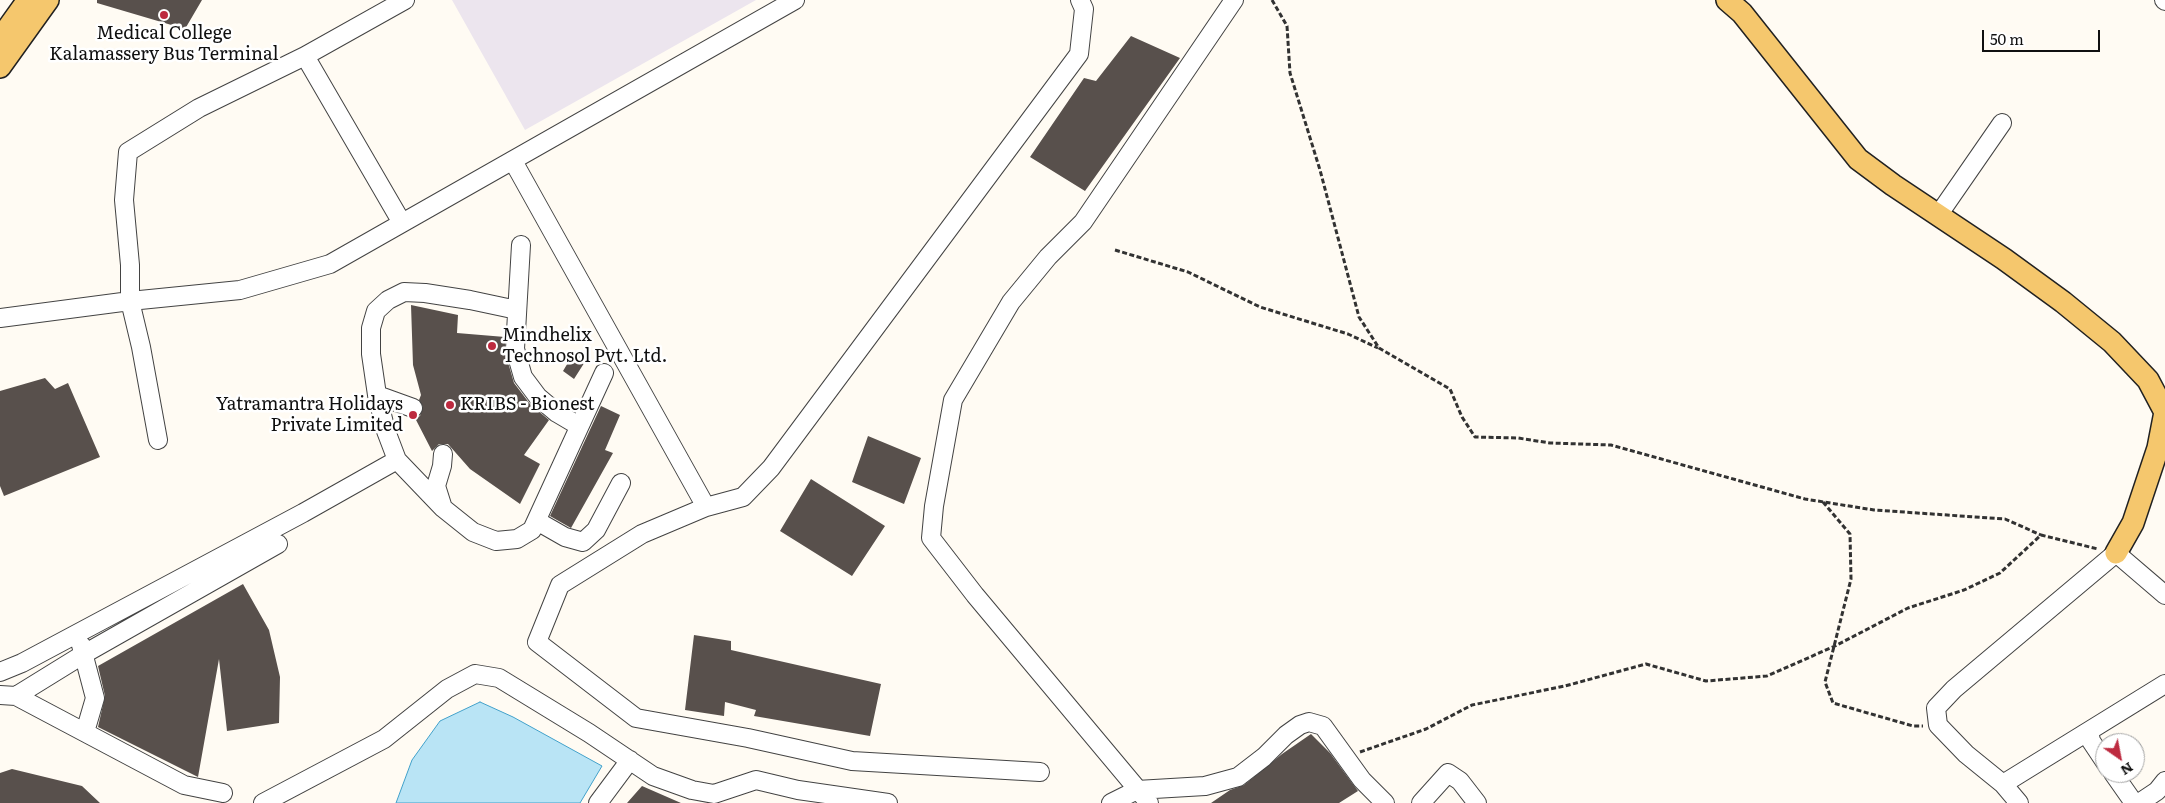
<!DOCTYPE html>
<style>
body{margin:0}
#map{position:relative;width:2165px;height:803px;overflow:hidden;background:#fffbf3;font-family:Literata,serif}
canvas{display:block}
.north{position:absolute;left:2095px;top:733px;width:50px;height:50px;box-sizing:border-box;background:#fff;border:1px solid #9f9f9f;border-radius:50%;rotate:147deg;font-size:14px;font-weight:700;line-height:20px;text-align:center;color:#101010}
.north::after{content:'';display:block;margin:auto;width:18px;height:22px;background:#bd2a3f;clip-path:polygon(50% 0,100% 100%,50% 72%,0 100%)}
.scale{position:absolute;left:1982px;top:30px;width:118px;height:22px;box-sizing:border-box;border:2px solid #101010;border-top:0;padding-left:6px;font-size:15px;line-height:18px;white-space:nowrap;color:#101010;-webkit-text-stroke:4px #fff;paint-order:stroke}
</style>
<div id="map">
<canvas width="2165" height="803"></canvas>
<div class="north">N</div>
<div class="scale">50 m</div>
</div>
<script>
const ctx = document.querySelector('canvas').getContext('2d');
ctx.lineJoin = 'round';
function fill(path, color) { ctx.fillStyle = color; ctx.fill(path, 'evenodd'); }
const poly = rows => new Path2D(rows.map(r => 'M' + r).join(''));
function trace(path, color, width, dash) { ctx.strokeStyle = color; ctx.lineWidth = width; ctx.lineCap = dash ? 'butt' : 'round'; ctx.setLineDash(dash || []); ctx.stroke(path); }
function label(font, color, halo, rows, align = 'center') {
  ctx.font = font + ' Literata,serif'; ctx.lineWidth = 5; ctx.setLineDash([]); ctx.textBaseline = 'middle'; ctx.strokeStyle = halo; ctx.fillStyle = color; for (const [text, x, y, turn = 0] of rows) {
    ctx.save(); ctx.translate(x, y); ctx.rotate((+turn || 0) * Math.PI / 180); ctx.textAlign = isNaN(turn) ? turn : align; if (halo) ctx.strokeText(text, 0, 0); ctx.fillText(text, 0, 0); ctx.restore();
  }
}
fill(poly([
 [452,0,756,0,525,130]
]), '#ece5ee');
const water = poly([
 [480,702,513,717,602,766,580,803,396,803,412,760,440,721,480,702]
]);
fill(water, '#b9e4f5');
trace(water, '#42a1ca', 1);
fill(poly([
 [97,0,202,0,185,29,97,3],
 [1131,36,1180,58,1085,191,1030,157,1084,78,1096,81],
 [411,305,458,315,457,333,505,337,505,352,514,383,530,404,549,420,524,455,540,464,520,504,470,469,448,444,439,444,432,451,415,418,420,416,423,407,419,400,421,395,413,365],
 [575,351,588,357,574,379,563,371],
 [45,378,55,389,68,383,100,457,4,496,0,486,0,391],
 [601,406,620,415,605,450,613,453,571,528,550,516],
 [868,436,921,458,904,504,852,482],
 [811,479,885,526,852,576,780,531],
 [243,584,269,630,280,677,279,723,227,731,219,659,198,777,98,727,105,696,98,666],
 [694,635,731,641,731,650,881,684,870,736,754,716,756,710,725,702,724,716,685,710],
 [1311,734,1330,753,1358,791,1339,803,1211,803,1230,790,1244,785,1282,754],
 [12,769,82,786,100,803,0,803,0,773],
 [642,786,681,803,627,803]
]), '#58504c');
const minor = poly([
 [2164,0,2165,1],
 [305,56,402,223],
 [513,161,706,507],
 [1939,214,2002,123],
 [521,245,515,349,523,377,538,397,557,413,579,426],
 [517,310,470,300,425,293,404,292,388,300,376,311,371,328,371,354,377,395,386,431,397,460,443,508,473,532,496,541,517,539,532,530,604,373],
 [0,318,130,301,240,290,330,264,795,0],
 [377,395,413,408],
 [158,440,141,347,130,301,130,265,124,200,128,152,199,108,305,56,405,0],
 [442,505,436,486,442,466,443,454],
 [537,521,565,537,583,542,596,530,621,483],
 [81,645,95,698,85,732],
 [0,672,22,663,303,513,397,460],
 [0,695,16,696,184,785,223,793],
 [16,696,84,654,278,544],
 [2089,731,2091,741,2105,762],
 [1040,772,852,761,748,738,636,718,537,642,560,585,642,534,706,507,743,497,771,468,1079,54,1084,9,1080,0],
 [2113,773,2134,803],
 [2003,784,2165,684],
 [263,803,384,739,447,689,475,674,499,678,589,733,653,776,692,790,714,794,756,780,798,790,888,803],
 [598,803,630,760],
 [1111,803,1137,790,1205,786,1238,777,1264,757,1286,735,1300,725,1309,722,1323,726,1362,780,1385,803],
 [1149,803,975,595,931,538,934,506,953,400,1011,302,1048,257,1083,222,1234,0],
 [1421,803,1448,773,1460,781,1477,803],
 [2019,803,2003,784,1966,754,1938,725,1936,708,1954,689,2116,553,2165,595],
 [2139,803,2157,791,2165,781]
]);
const major = poly([
 [1727,0,1742,13,1858,159,1893,185,2004,259,2063,302,2112,342,2148,380,2165,412,2158,448,2133,523,2116,553],
 [0,39,28,0],
 [0,67,48,0]
]);
trace(minor, '#434343', 20);
trace(major, '#212121', 24);
trace(poly([
 [1272,0,1287,26,1290,73,1320,170,1359,317,1379,348,1450,389,1462,417,1475,437,1518,438,1550,443,1611,445,1805,499,1874,510,2005,519,2041,535],
 [1115,250,1188,272,1260,307,1348,334,1378,348],
 [1823,502,1850,534,1851,579,1825,682,1833,703,1913,726,1923,726],
 [1360,752,1426,729,1472,705,1565,686,1646,664,1706,681,1767,676,1835,646,1908,608,1964,590,2000,573,2041,535,2098,549]
]), '#323232', 3, [5, 2.5]);
trace(minor, '#fff', 18);
trace(major, '#f5c76d', 21);
for (const [x, y, r, color] of [
 [164,15,5,"#bd2a3f"],
 [492,346,5,"#bd2a3f"],
 [450,405,5,"#bd2a3f"],
 [413,415,5,"#bd2a3f"]
]) { const dot = new Path2D(); dot.arc(x, y, r, 0, 2 * Math.PI); ctx.fillStyle = color; ctx.fill(dot); trace(dot, '#fff', 2); }
label('18px', '#101010', '#fff', [
 ["Medical College",164,34,"center"],
 ["Kalamassery Bus Terminal",164,55,"center"],
 ["Mindhelix",502,336],
 ["Technosol Pvt. Ltd.",502,357],
 ["Yatramantra Holidays",403,405,"right"],
 ["Private Limited",403,426,"right"],
 ["KRIBS - Bionest",460,405]
], 'left');
</script>
